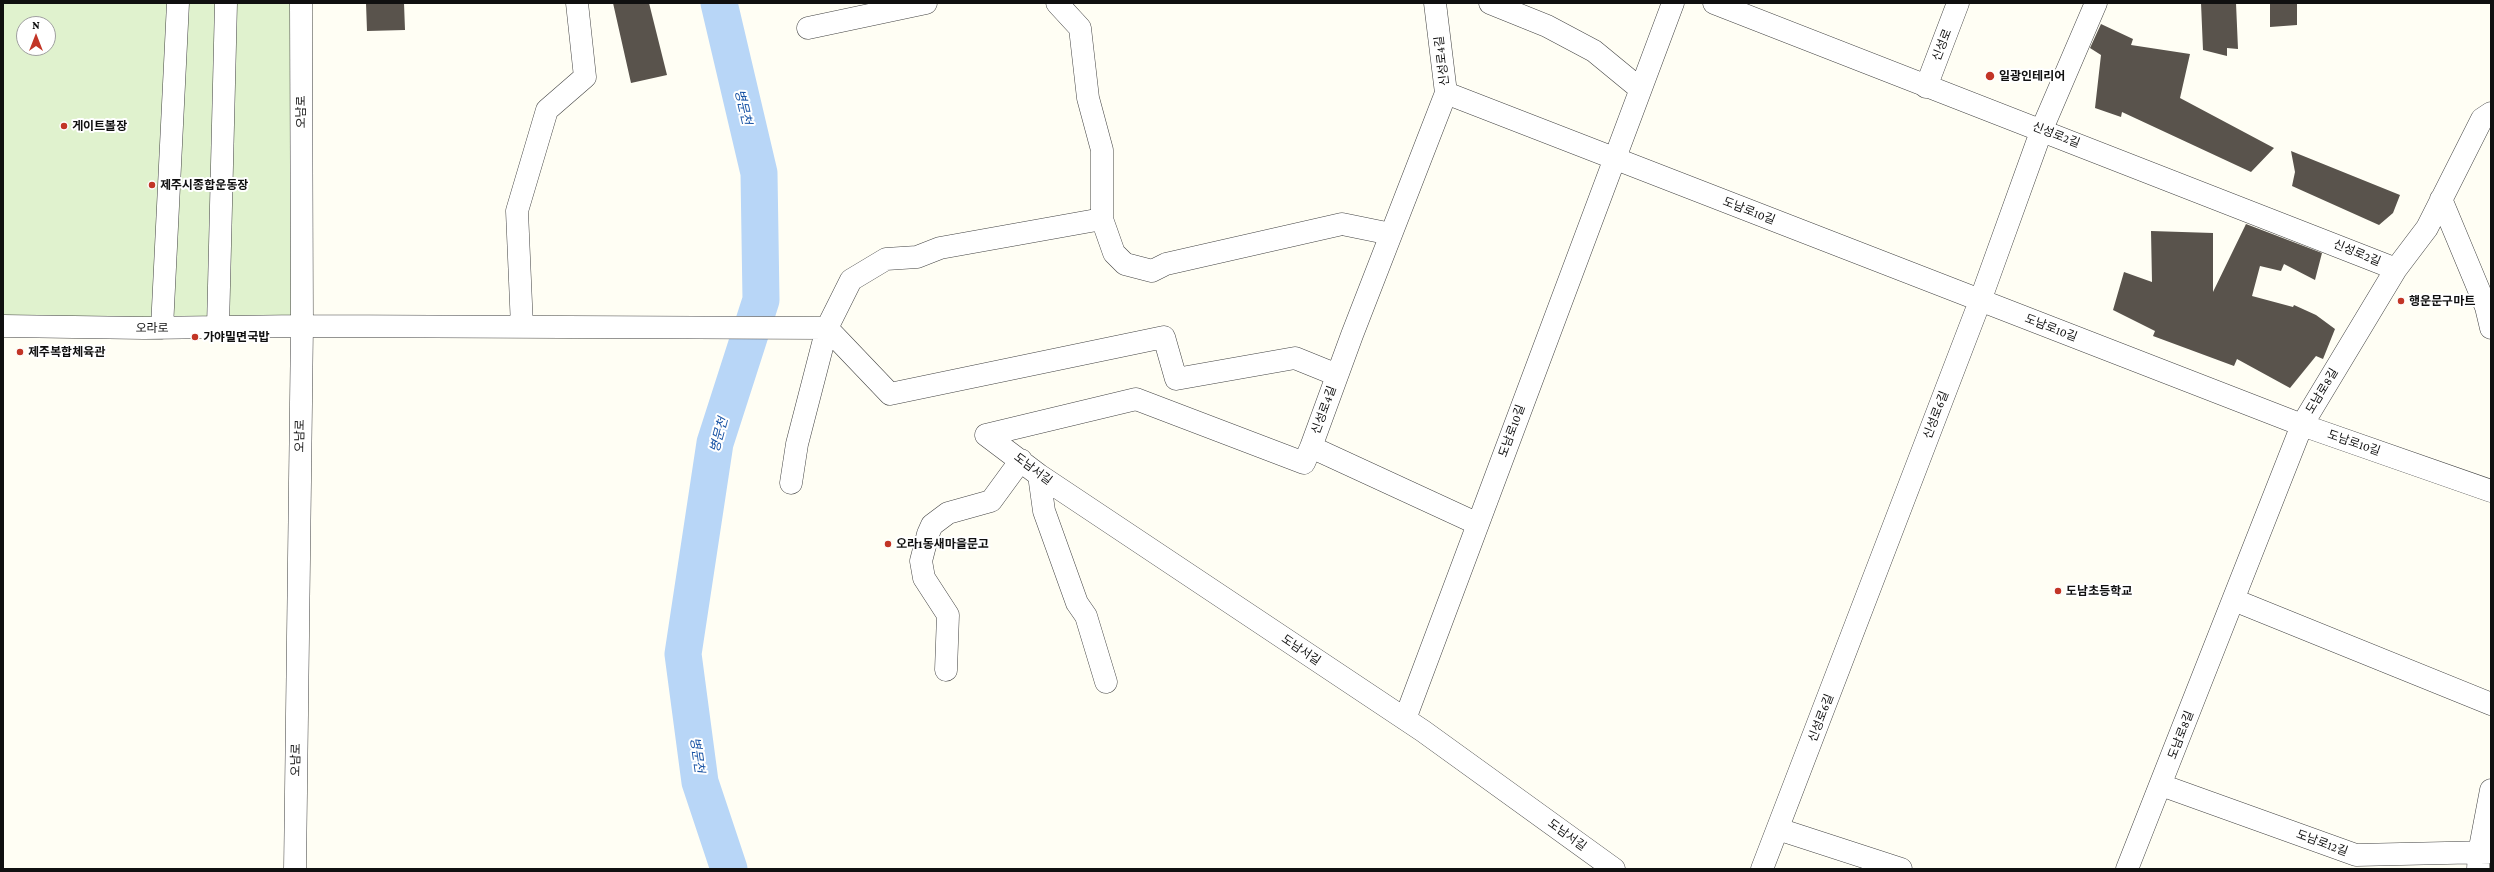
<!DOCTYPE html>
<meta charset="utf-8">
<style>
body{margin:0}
#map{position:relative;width:2494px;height:872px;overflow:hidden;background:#fffef4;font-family:"Crimson Pro",serif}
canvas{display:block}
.frame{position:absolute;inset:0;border:4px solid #101010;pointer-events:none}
.north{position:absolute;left:16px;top:16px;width:40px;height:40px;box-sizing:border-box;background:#fff;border:1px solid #9f9f9f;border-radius:50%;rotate:0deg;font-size:11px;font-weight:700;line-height:16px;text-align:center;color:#101010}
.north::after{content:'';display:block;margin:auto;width:14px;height:18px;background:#c23526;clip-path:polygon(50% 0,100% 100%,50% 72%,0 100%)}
</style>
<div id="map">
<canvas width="2494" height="872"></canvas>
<div class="frame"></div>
<div class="north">N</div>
</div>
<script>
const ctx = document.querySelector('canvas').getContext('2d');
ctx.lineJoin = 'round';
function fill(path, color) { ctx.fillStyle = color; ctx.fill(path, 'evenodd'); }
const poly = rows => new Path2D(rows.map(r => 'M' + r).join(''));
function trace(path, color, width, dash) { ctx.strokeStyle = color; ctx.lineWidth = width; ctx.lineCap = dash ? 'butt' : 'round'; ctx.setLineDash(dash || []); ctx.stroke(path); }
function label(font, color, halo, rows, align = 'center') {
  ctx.font = font + ' "Crimson Pro","Noto Sans KR",serif'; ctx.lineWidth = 4; ctx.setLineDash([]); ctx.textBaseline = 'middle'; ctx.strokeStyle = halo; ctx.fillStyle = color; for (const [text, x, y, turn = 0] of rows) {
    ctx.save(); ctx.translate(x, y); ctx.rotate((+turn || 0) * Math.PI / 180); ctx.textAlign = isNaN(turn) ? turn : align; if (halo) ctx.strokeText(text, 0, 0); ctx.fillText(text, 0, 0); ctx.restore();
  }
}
fill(poly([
 [3,3,301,3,302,326,3,321],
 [24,24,48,24,48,48,24,48]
]), '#e0f2ce');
trace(poly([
 [719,3,759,173,761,300,715,443,683,654,700,782,729,869]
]), '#b8d6f7', 37);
fill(poly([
 [366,3,404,3,405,30,367,31],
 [613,3,649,3,667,75,631,83],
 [2201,3,2236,3,2238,49,2227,48,2227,56,2203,50],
 [2270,3,2297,3,2297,25,2270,27],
 [2101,24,2133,39,2131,45,2190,54,2180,98,2274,148,2251,172,2122,112,2121,117,2095,108,2101,55,2090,48],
 [2291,151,2400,195,2393,213,2379,225,2292,186,2295,172],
 [2246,224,2322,253,2315,280,2284,264,2281,271,2260,266,2252,296,2293,307,2294,305,2316,315,2335,329,2323,359,2316,356,2290,388,2237,359,2234,366,2153,336,2155,331,2113,310,2124,272,2152,282,2151,231,2213,233,2213,292]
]), '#59534c');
const minor = poly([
 [1057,3,1080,28,1088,98,1102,150,1102,219,1114,253,1125,264,1152,271,1166,264,1342,224,1391,234],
 [1490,3,1547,26,1594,51,1639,88],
 [1714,3,2396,269],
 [808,28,926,3],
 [1926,87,1958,3],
 [1446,93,2302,425,2491,491],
 [2441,199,2486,307,2491,328],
 [3,326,144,328,302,326,827,328,890,394,1164,337,1176,379,1295,358,1337,375],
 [218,327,226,3],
 [522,327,517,211,547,110,585,77,577,3],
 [162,328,178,3],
 [986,435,1039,475,1423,731,1614,869],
 [986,435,1136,399,1304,463,1311,447],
 [1039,475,1044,511,1077,603,1086,616,1106,682],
 [791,483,797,444,827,328,851,280,886,259,917,257,940,248,1102,219],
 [1478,524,1673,3],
 [2234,600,2491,704],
 [946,670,948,615,924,578,921,561,928,534,932,525,948,513,991,501,1021,460],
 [1405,719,1478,524,1311,447,1352,335,1446,93,1435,3],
 [2161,785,2356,855,2491,852],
 [1778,829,1901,869],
 [295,869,302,326,301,3],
 [1762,869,1980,301,2042,129,2096,3],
 [2127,869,2302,425,2396,269,2427,228,2482,119,2491,113],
 [2478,869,2479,853,2491,790]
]);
trace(minor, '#434343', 23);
trace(minor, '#fff', 22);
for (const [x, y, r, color] of [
 [1990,76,5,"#c23526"],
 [64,126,4,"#c23526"],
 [152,185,4,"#c23526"],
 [2401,301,4,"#c23526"],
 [195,337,4,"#c23526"],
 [20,352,4,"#c23526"],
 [888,544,4,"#c23526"],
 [2058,591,4,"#c23526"]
]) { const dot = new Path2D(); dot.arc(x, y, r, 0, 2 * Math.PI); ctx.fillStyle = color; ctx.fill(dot); trace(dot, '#fff', 1.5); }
label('12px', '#101010', '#fff', [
 ["신성로",1942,45,-69],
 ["신성로4길",1442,61,-97],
 ["오남로",301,112,-90],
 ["신성로2길",2056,135,21],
 ["도남로10길",1749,211,21],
 ["신성로2길",2357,253,22],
 ["오라로",152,328],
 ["도남로10길",2051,328,21],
 ["도남로8길",2322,391,-59],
 ["신성로4길",1324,410,-70],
 ["신성로6길",1936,415,-69],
 ["도남로10길",1512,431,-70],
 ["오남로",300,436,-89],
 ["도남로10길",2354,443,19],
 ["도남서길",1033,469,37],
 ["도남서길",1301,650,34],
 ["신성로6길",1821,718,-69],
 ["도남로8길",2181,735,-69],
 ["오남로",296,760,-89],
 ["도남서길",1567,835,36],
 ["도남로12길",2322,843,20]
]);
label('bold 12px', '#101010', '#fff', [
 ["일광인테리어",1999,76],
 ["게이트볼장",72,126],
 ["제주시종합운동장",160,185],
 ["행운문구마트",2409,301],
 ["가야밀면국밥",203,337],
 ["제주복합체육관",28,352],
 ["오라1동새마을문고",896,544],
 ["도남초등학교",2066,591]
], 'left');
label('italic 13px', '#1752a4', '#fff', [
 ["병문천",743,107,77],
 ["병문천",719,435,-75],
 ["병문천",697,755,82]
]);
</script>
